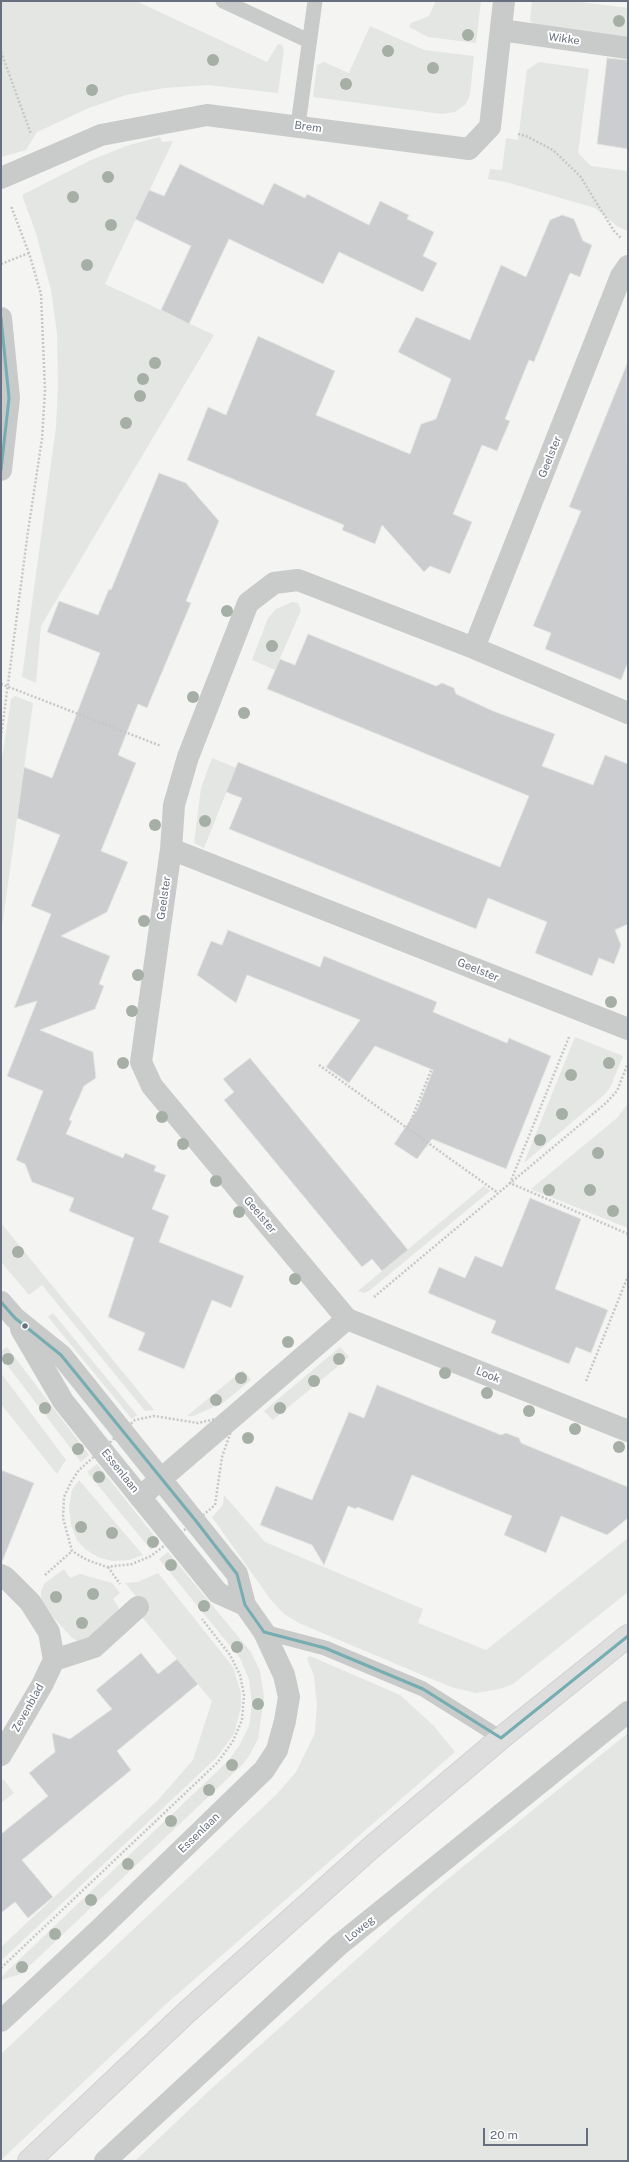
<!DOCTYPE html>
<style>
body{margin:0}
#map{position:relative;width:629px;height:2162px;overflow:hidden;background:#f4f4f3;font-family:"Public Sans",sans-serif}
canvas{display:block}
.frame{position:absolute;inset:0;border:2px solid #68707f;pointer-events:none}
.scale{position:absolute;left:483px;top:2128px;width:105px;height:18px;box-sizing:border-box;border:2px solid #68707f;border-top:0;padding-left:5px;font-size:12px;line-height:14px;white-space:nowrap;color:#68707f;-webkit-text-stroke:3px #fff;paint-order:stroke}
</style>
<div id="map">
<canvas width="629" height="2162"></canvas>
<div class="frame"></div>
<div class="scale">20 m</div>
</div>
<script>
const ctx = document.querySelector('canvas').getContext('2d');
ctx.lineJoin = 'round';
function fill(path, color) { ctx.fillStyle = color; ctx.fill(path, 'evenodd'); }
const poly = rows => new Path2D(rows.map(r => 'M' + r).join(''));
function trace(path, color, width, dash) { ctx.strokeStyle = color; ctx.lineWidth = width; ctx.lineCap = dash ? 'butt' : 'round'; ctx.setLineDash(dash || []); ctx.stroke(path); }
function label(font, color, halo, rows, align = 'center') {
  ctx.font = font + ' "Public Sans",sans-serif'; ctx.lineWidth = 4; ctx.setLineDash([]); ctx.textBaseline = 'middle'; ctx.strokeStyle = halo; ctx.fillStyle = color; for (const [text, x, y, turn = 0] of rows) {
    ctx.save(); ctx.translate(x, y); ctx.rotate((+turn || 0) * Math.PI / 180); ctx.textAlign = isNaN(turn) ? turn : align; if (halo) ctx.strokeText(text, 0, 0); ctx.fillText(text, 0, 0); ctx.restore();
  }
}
fill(poly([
 [1,1,136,1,267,62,278,44,282,45,284,50,278,93,208,85,164,88,126,95,89,108,37,132,26,150,1,157],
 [436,1,481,1,476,43,428,37,409,27,411,23,429,16],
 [532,1,573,1,628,8,628,39,537,25,530,21],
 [370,26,424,50,474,56,470,94,466,104,455,112,442,114,313,97,317,65,324,62,349,73],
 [539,62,589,69,578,153,591,166,628,171,628,231,617,226,595,208,506,182,488,179,490,169,502,170,506,138,518,140,527,70],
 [160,137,162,142,173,141,105,284,214,335,41,626,36,683,22,677,56,427,58,386,57,333,51,290,36,233,22,195,91,160,129,145],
 [292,602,298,603,301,610,275,670,252,660,268,618,276,609],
 [15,696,33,703,1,934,1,765,11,699],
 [212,758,236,768,204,848,194,843,201,788],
 [575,1037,623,1056,610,1088,604,1095,524,1163],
 [628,1104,628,1228,531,1189,617,1118],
 [484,1186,490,1191,369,1291,364,1293,358,1291],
 [1,1223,154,1410,145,1411,42,1285,29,1295,1,1262],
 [53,1313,137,1415,132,1419,48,1317],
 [7,1347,89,1455,81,1462,1,1357,1,1351],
 [340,1347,349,1357,273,1420,264,1411],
 [243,1370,251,1380,223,1403,193,1416,187,1416],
 [1,1373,66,1460,57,1474,1,1404],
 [97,1464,160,1543,151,1550,87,1472],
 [79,1480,143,1555,129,1560,112,1561,98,1557,85,1549,77,1540,71,1525,69,1507,72,1490],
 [224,1495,265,1542,423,1609,418,1623,486,1650,628,1538,628,1592,513,1684,500,1689,476,1693,451,1687,301,1624,284,1614,271,1600,212,1517,223,1505],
 [168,1552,251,1652,260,1671,264,1697,258,1739,249,1756,242,1765,21,1974,1,1980,1,1977,228,1761,239,1746,249,1726,252,1704,249,1679,240,1658,159,1559],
 [64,1569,70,1578,80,1574,112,1583,120,1593,113,1599,118,1606,119,1612,87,1640,78,1641,71,1637,45,1608,41,1600,41,1591,45,1583],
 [158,1573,233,1667,241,1693,241,1707,234,1734,216,1758,1,1961,1,1947,158,1800,193,1760,212,1701,142,1617,149,1612,125,1583,138,1582],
 [310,1656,400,1695,433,1725,455,1752,166,2004,1,2160,1,2054,277,1794,296,1772,315,1733,317,1705,314,1676,307,1658],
 [628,1733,628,2161,135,2161,211,2089,433,1891],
 [3,1779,14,1793,1,1803,1,1781]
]), '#e3e6e2');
const building = poly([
 [607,58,628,60,628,149,597,144,607,58],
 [180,164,263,205,274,183,305,198,307,194,369,225,380,201,409,215,407,219,434,232,423,256,437,263,423,292,339,252,323,284,229,239,189,324,161,310,191,246,135,219,149,190,164,196,180,164],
 [562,215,574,219,583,241,592,245,580,277,570,273,534,362,529,360,505,419,510,421,497,451,482,445,453,514,472,522,450,574,430,566,424,572,382,525,375,544,342,530,344,525,187,460,208,407,226,415,258,336,335,371,316,415,410,454,421,424,436,419,451,379,398,352,416,317,470,340,501,265,526,277,550,220,562,215],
 [627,364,628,662,621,680,545,649,551,633,533,626,581,511,569,507,627,364],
 [159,473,186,483,219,521,186,601,191,603,147,708,138,704,118,755,136,763,101,851,128,862,107,912,61,936,110,956,99,984,104,986,95,1009,40,1030,93,1052,96,1078,84,1086,69,1120,72,1121,66,1134,123,1158,125,1153,156,1166,154,1171,166,1175,152,1209,169,1216,159,1242,244,1276,231,1308,212,1300,184,1369,138,1350,145,1333,108,1317,134,1238,69,1211,74,1198,32,1182,25,1164,16,1160,43,1091,7,1076,37,1001,14,1008,51,914,31,906,60,835,17,818,24,767,52,778,100,653,47,632,59,601,98,615,109,589,111,590,159,473],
 [308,634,436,686,442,683,454,688,456,694,493,711,555,734,542,766,593,785,605,755,628,764,628,924,615,930,621,945,614,964,599,958,592,976,535,953,547,922,488,898,476,929,229,829,242,798,226,792,238,762,500,867,529,796,267,689,280,659,295,665,308,634],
 [228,930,320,967,324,956,437,1002,433,1012,507,1043,509,1038,551,1056,506,1169,432,1139,417,1159,394,1144,417,1110,433,1070,375,1046,349,1083,326,1067,360,1020,247,975,236,1003,197,975,211,941,222,945,228,930],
 [250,1058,408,1250,382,1271,372,1259,362,1267,224,1100,234,1092,223,1079,250,1058],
 [530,1198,581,1219,555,1289,608,1310,591,1353,576,1347,569,1364,491,1333,496,1321,428,1293,439,1267,465,1278,475,1256,502,1267,530,1198],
 [377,1385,501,1435,506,1433,519,1438,521,1443,628,1487,628,1518,607,1535,561,1516,546,1553,504,1535,512,1516,412,1475,393,1521,357,1507,356,1509,348,1506,324,1565,312,1545,260,1525,276,1486,312,1500,349,1412,364,1418,377,1385],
 [1,1470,34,1483,2,1562,1,1561,1,1470],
 [141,1653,158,1674,177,1659,198,1684,117,1751,131,1770,22,1860,53,1897,28,1918,15,1902,1,1913,1,1834,48,1796,29,1773,55,1752,52,1733,70,1739,112,1709,96,1690,141,1653]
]);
fill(building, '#cccdce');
trace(building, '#e4e4e3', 1);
const primary = poly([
 [29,2161,187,2012,373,1846,501,1738,628,1636]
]);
trace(primary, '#d1d2d2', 24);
trace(poly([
 [1,52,31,134],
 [518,134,526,136,553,150,580,176,614,231,621,238],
 [1,264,29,253],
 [1,684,161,746],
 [1,737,28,531,42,439,45,390,41,294,29,253,11,206],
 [569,1037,510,1183,628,1234],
 [319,1065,498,1193],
 [408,1128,432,1068],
 [374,1297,606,1103,617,1091,628,1063],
 [586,1381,628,1276],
 [237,1414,222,1457,215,1505,196,1521,151,1556,132,1564,107,1567,87,1560,72,1551,63,1518,64,1497,71,1482,79,1470,135,1420,154,1416,198,1423,237,1414],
 [108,1567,120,1584],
 [45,1575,72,1551],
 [1,1968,218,1762,233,1741,242,1720,244,1695,240,1675,230,1655,202,1619]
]), '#c7c7c8', 2.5, [2, 2]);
trace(poly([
 [223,1,309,41],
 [298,125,315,1],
 [264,1632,325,1648,423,1689,501,1738]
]), '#c9caca', 15);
trace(poly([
 [501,30,628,48],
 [1,178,101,135,207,115,469,149,490,127,504,1],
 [474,648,621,276,628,266],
 [628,713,474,648,298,580,274,583,248,603,188,757,174,805,171,849,141,1062,152,1086,347,1319,628,1431],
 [171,849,628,1029],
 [140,1497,347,1319],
 [1,1575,5,1577,30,1602,49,1632,54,1660,42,1685,1,1755],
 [54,1660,94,1647,138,1607],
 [105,2161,339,1945,628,1712]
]), '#c9caca', 22);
trace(poly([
 [1,318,9,398,1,470],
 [1,1302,15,1318,61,1355,237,1574,245,1605,264,1632,284,1675,289,1697,285,1721,277,1750,264,1770,101,1928,1,2021],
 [21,1329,63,1401,102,1450,218,1593,245,1605]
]), '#c9caca', 22);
trace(primary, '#dededf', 22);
trace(poly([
 [1,318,9,398,1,470],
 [1,1302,15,1318,61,1355,196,1521,237,1574,245,1605,264,1632],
 [264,1632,325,1648,423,1689,501,1738],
 [501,1738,628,1636]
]), '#75adb0', 3);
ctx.fillStyle = '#a6afa5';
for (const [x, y] of [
 [619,21],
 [468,35],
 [388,51],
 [213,60],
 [433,68],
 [346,84],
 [92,90],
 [108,177],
 [73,197],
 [111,225],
 [87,265],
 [155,363],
 [143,379],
 [140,396],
 [126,423],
 [227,611],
 [272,646],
 [193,697],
 [244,713],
 [205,821],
 [155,825],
 [144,921],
 [138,975],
 [611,1002],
 [132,1011],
 [123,1063],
 [609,1063],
 [571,1075],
 [562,1114],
 [162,1117],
 [540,1140],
 [183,1144],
 [598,1153],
 [216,1181],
 [549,1190],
 [590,1190],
 [613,1211],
 [239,1212],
 [18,1252],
 [295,1279],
 [288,1342],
 [8,1359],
 [339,1359],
 [445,1373],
 [241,1378],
 [314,1381],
 [487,1393],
 [216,1400],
 [45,1408],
 [280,1408],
 [529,1411],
 [575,1429],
 [248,1438],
 [619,1447],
 [78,1449],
 [99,1477],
 [81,1527],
 [112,1533],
 [153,1542],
 [171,1565],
 [93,1594],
 [56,1597],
 [204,1606],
 [82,1623],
 [237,1647],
 [258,1704],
 [232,1765],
 [209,1790],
 [171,1821],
 [128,1864],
 [91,1900],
 [55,1934],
 [22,1967]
]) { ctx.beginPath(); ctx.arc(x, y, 6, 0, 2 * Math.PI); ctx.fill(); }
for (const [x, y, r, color] of [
 [25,1326,3.5,"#68707f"]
]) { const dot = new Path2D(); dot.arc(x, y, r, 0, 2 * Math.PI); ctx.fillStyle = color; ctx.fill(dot); trace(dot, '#fff', 1.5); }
label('11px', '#68707f', '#fff', [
 ["Wikke",564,39,8],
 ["Brem",308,127,8],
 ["Geelster",550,457,-68],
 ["Geelster",164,898,-82],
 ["Geelster",478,970,22],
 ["Geelster",260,1215,50],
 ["Look",488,1375,22],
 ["Essenlaan",120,1471,51],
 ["Zevenblad",28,1708,-61],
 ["Essenlaan",199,1833,-44],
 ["Loweg",360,1929,-39]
]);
</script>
